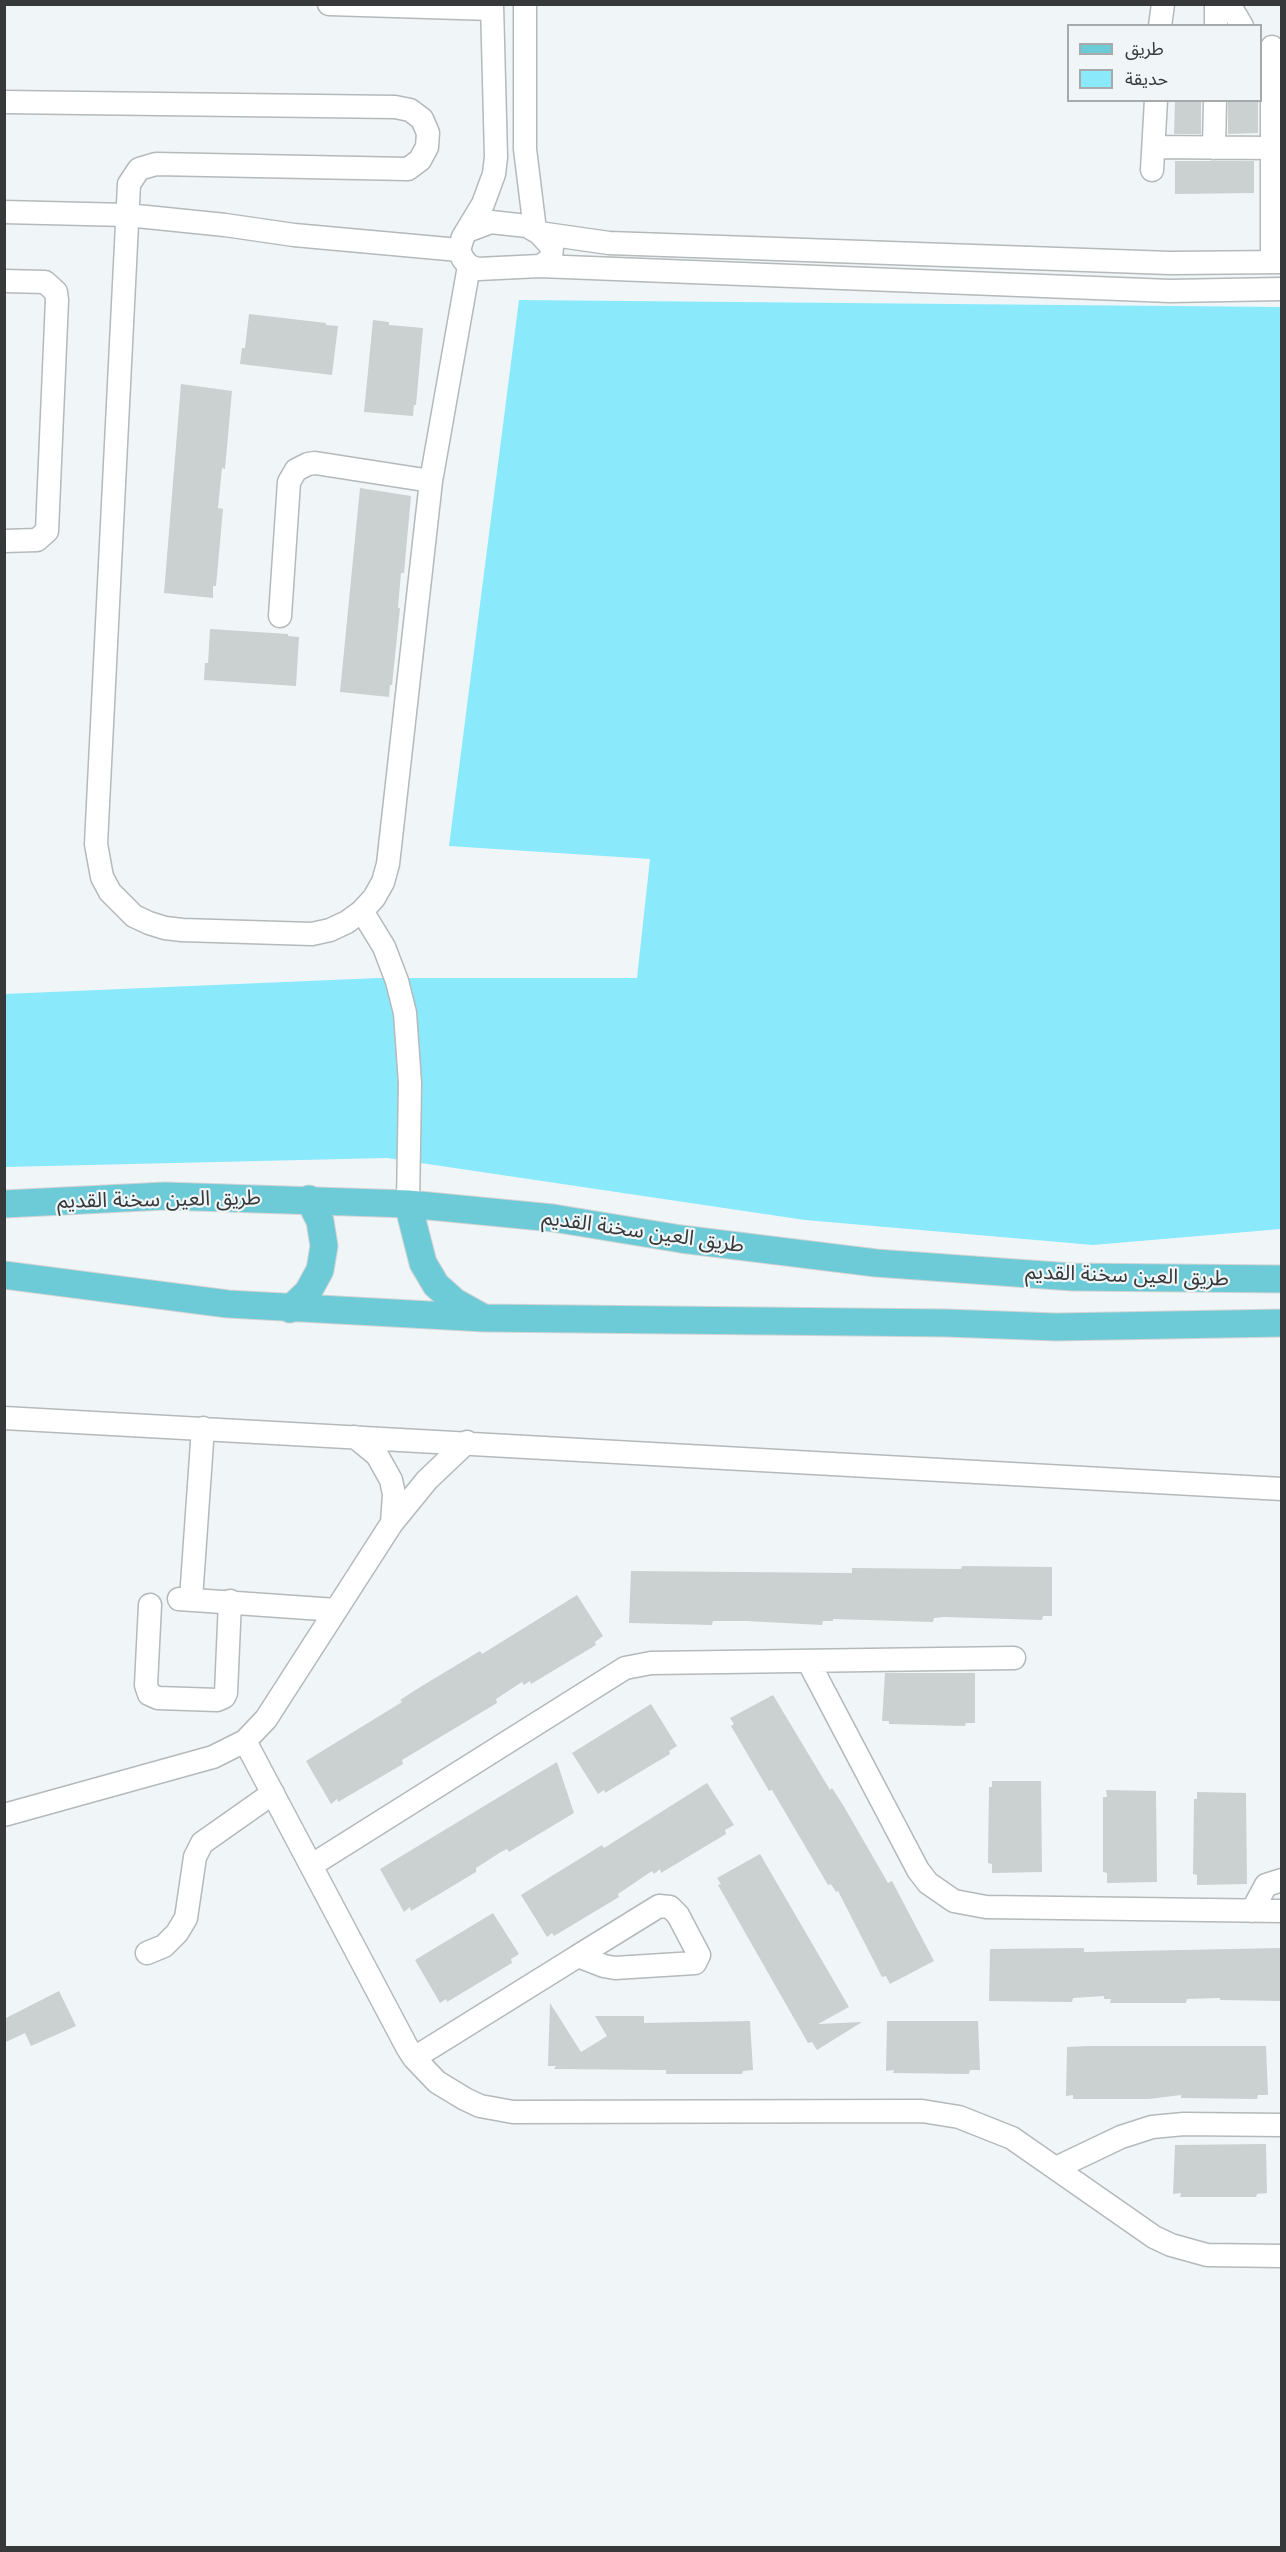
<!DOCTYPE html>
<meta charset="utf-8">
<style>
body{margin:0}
#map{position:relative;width:1286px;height:2552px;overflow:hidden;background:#f0f6f7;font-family:"PT Sans","Noto Sans Arabic",sans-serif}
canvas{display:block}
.frame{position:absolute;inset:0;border:6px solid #363839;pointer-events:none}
.legend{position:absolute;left:1067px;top:24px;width:195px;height:78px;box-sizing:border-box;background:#f0f6f7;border:2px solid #a6aaab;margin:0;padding:8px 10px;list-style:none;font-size:18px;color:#363839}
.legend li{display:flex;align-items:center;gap:12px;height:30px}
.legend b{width:30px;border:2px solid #a6aaab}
</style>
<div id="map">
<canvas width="1286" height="2552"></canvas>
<div class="frame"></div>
<ul class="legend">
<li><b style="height:8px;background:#6dcbd8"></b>طريق</li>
<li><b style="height:16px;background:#8aeafc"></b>حديقة</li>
</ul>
</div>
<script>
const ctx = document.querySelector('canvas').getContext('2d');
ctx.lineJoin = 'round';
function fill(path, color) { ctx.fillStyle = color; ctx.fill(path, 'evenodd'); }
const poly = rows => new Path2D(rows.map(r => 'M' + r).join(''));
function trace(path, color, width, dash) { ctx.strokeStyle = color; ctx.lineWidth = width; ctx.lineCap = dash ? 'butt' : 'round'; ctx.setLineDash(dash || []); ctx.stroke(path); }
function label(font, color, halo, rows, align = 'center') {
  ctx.font = font + ' "PT Sans","Noto Sans Arabic",sans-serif'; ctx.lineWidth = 4.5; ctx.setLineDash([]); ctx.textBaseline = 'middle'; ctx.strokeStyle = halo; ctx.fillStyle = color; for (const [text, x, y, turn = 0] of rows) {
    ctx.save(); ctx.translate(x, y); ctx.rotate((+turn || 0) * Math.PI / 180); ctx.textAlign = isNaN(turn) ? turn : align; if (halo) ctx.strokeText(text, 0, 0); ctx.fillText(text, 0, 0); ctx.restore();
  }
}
fill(poly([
 [519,300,1281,307,1281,1229,1093,1245,805,1220,387,1158,5,1167,4,994,378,978,637,978,650,859,449,846]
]), '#8aeafc');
fill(poly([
 [1175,100,1201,100,1201,134,1174,134],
 [1228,100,1258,100,1258,133,1228,134],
 [1175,161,1254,161,1254,193,1175,194],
 [249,314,326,323,326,325,338,326,332,375,240,364,242,348,245,348],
 [373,320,389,322,389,325,423,328,416,405,414,405,413,416,364,412],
 [181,384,232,391,225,469,222,468,218,508,223,509,216,586,213,586,213,598,164,593],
 [360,488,411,496,404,573,401,573,398,608,400,608,392,685,390,685,389,697,340,692],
 [210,629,288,634,288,636,299,637,296,686,204,680,205,663,208,663],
 [962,1566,1052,1567,1052,1616,1043,1616,1042,1620,944,1617,934,1618,933,1622,833,1619,833,1621,823,1621,822,1625,746,1621,713,1621,712,1625,629,1623,631,1571,852,1573,852,1568,961,1569],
 [577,1595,603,1636,595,1642,596,1645,531,1684,530,1681,524,1685,522,1682,496,1699,497,1703,402,1760,403,1764,338,1802,337,1799,331,1804,306,1761,402,1702,400,1700,417,1689,480,1651,482,1654],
 [885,1673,975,1673,975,1723,966,1723,965,1726,889,1724,889,1721,882,1721],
 [773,1695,830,1790,832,1788,843,1805,888,1883,892,1881,934,1961,890,1984,886,1976,882,1977,838,1891,836,1892,831,1884,828,1885,772,1790,769,1791,731,1726,734,1724,730,1718],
 [651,1704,677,1746,669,1751,670,1754,605,1793,604,1790,598,1794,572,1753],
 [557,1762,574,1813,509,1852,507,1849,501,1852,476,1868,476,1872,411,1911,410,1907,404,1912,380,1869],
 [992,1781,1041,1781,1042,1872,992,1873,992,1864,988,1863,989,1787,992,1787],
 [707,1783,734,1825,725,1830,726,1834,661,1873,660,1869,654,1874,652,1871,618,1894,619,1897,554,1936,552,1933,547,1937,521,1895,602,1845,604,1848],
 [1106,1790,1156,1791,1157,1882,1107,1883,1107,1873,1103,1872,1103,1797,1107,1797],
 [1197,1792,1246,1793,1247,1884,1197,1885,1197,1875,1193,1874,1194,1799,1197,1799],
 [760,1854,849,2007,818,2024,862,2022,817,2050,812,2042,808,2043,718,1885,721,1884,717,1878],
 [493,1913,519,1954,511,1959,512,1963,447,2002,446,1999,440,2003,415,1960],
 [1084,1948,1084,1952,1281,1948,1281,2001,1220,2000,1220,1998,1187,1999,1186,2003,1110,2003,1111,1999,1104,1999,1104,1996,1073,1998,1072,2002,989,2001,990,1949],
 [59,1991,76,2026,31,2046,25,2033,4,2043,4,2019],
 [550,2003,581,2052,607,2036,595,2016,644,2016,644,2023,750,2021,753,2070,743,2071,742,2074,666,2074,666,2070,659,2070,554,2069,556,2066,548,2066],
 [887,2021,978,2021,980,2070,970,2070,969,2074,893,2073,894,2070,886,2071],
 [1087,2046,1266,2046,1268,2095,1258,2095,1257,2099,1181,2098,1181,2095,1149,2099,1073,2099,1073,2095,1066,2096,1067,2047],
 [1266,2144,1267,2193,1257,2194,1256,2197,1180,2197,1181,2193,1173,2194,1175,2145]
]), '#cbd0d1');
const minor = poly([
 [329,4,492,9],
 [525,4,525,149,535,230],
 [1229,4,1242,26],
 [1160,26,1163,4],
 [1216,26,1216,4],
 [4,102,395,107,410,110,422,119,428,133,427,147,420,160,408,169,156,164,139,169,129,184,96,844,102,877,110,892,134,916,149,923,165,928,182,930,312,934,330,930,347,922,362,911,374,898,383,882,388,864,431,481,469,266],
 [1154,147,1272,148],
 [1214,148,1215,100],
 [1152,170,1156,100],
 [4,212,127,215,225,225,294,235,459,250],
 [467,231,491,222,527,226,539,233,552,247,551,259,540,266,478,269,469,266,463,259,459,250,463,237,483,204,494,174,496,157,492,4],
 [539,233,609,243,1170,263,1282,262],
 [1272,262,1272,47],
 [540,266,1170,291,1282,289],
 [4,281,45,282,56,292,57,300,47,531,37,540,4,541],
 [280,616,289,482,296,470,308,464,315,463,431,481],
 [362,911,384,947,397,981,405,1013,410,1083,408,1204],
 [4,1418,1282,1489],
 [355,1437,377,1455,391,1480,394,1494,392,1523],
 [179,1599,336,1610],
 [191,1599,203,1428],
 [150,1605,146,1685,149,1694,158,1698,217,1700,224,1697,226,1693,230,1601],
 [808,1661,918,1870,928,1883,954,1901,986,1907,1282,1911],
 [245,1741,407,2047,414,2058,437,2082,465,2099,480,2106,513,2112,922,2111,959,2117,1012,2138,1154,2237,1171,2245,1207,2255,1282,2256],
 [4,1815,213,1757,245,1741,266,1719,392,1523,427,1480,467,1442],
 [312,1865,625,1668,651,1663,1014,1658],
 [659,1906,670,1907,678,1915,699,1955,695,1963,615,1968,604,1966,578,1956,659,1906],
 [1252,1911,1266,1885,1282,1880],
 [147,1953,164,1946,177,1933,186,1918,195,1857,202,1843,273,1793],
 [414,2058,578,1956],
 [1056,2168,1121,2137,1152,2127,1184,2124,1282,2125]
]);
const major = poly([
 [4,1204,165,1196,408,1204,553,1218,681,1239,876,1263,1072,1277,1282,1279],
 [408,1204,423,1263,436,1285,455,1302,482,1317],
 [4,1275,228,1304,484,1318,946,1323,1056,1327,1282,1323],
 [290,1309,308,1292,320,1270,324,1246,320,1221,309,1199]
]);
trace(minor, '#b4b9ba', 25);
trace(major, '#d3d3d3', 29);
trace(minor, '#fff', 22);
trace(major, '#6dcbd8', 27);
label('21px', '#363839', '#f0f6f7', [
 ["طريق العين سخنة القديم",159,1200,-1],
 ["طريق العين سخنة القديم",643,1232,8],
 ["طريق العين سخنة القديم",1127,1276,2]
]);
</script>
